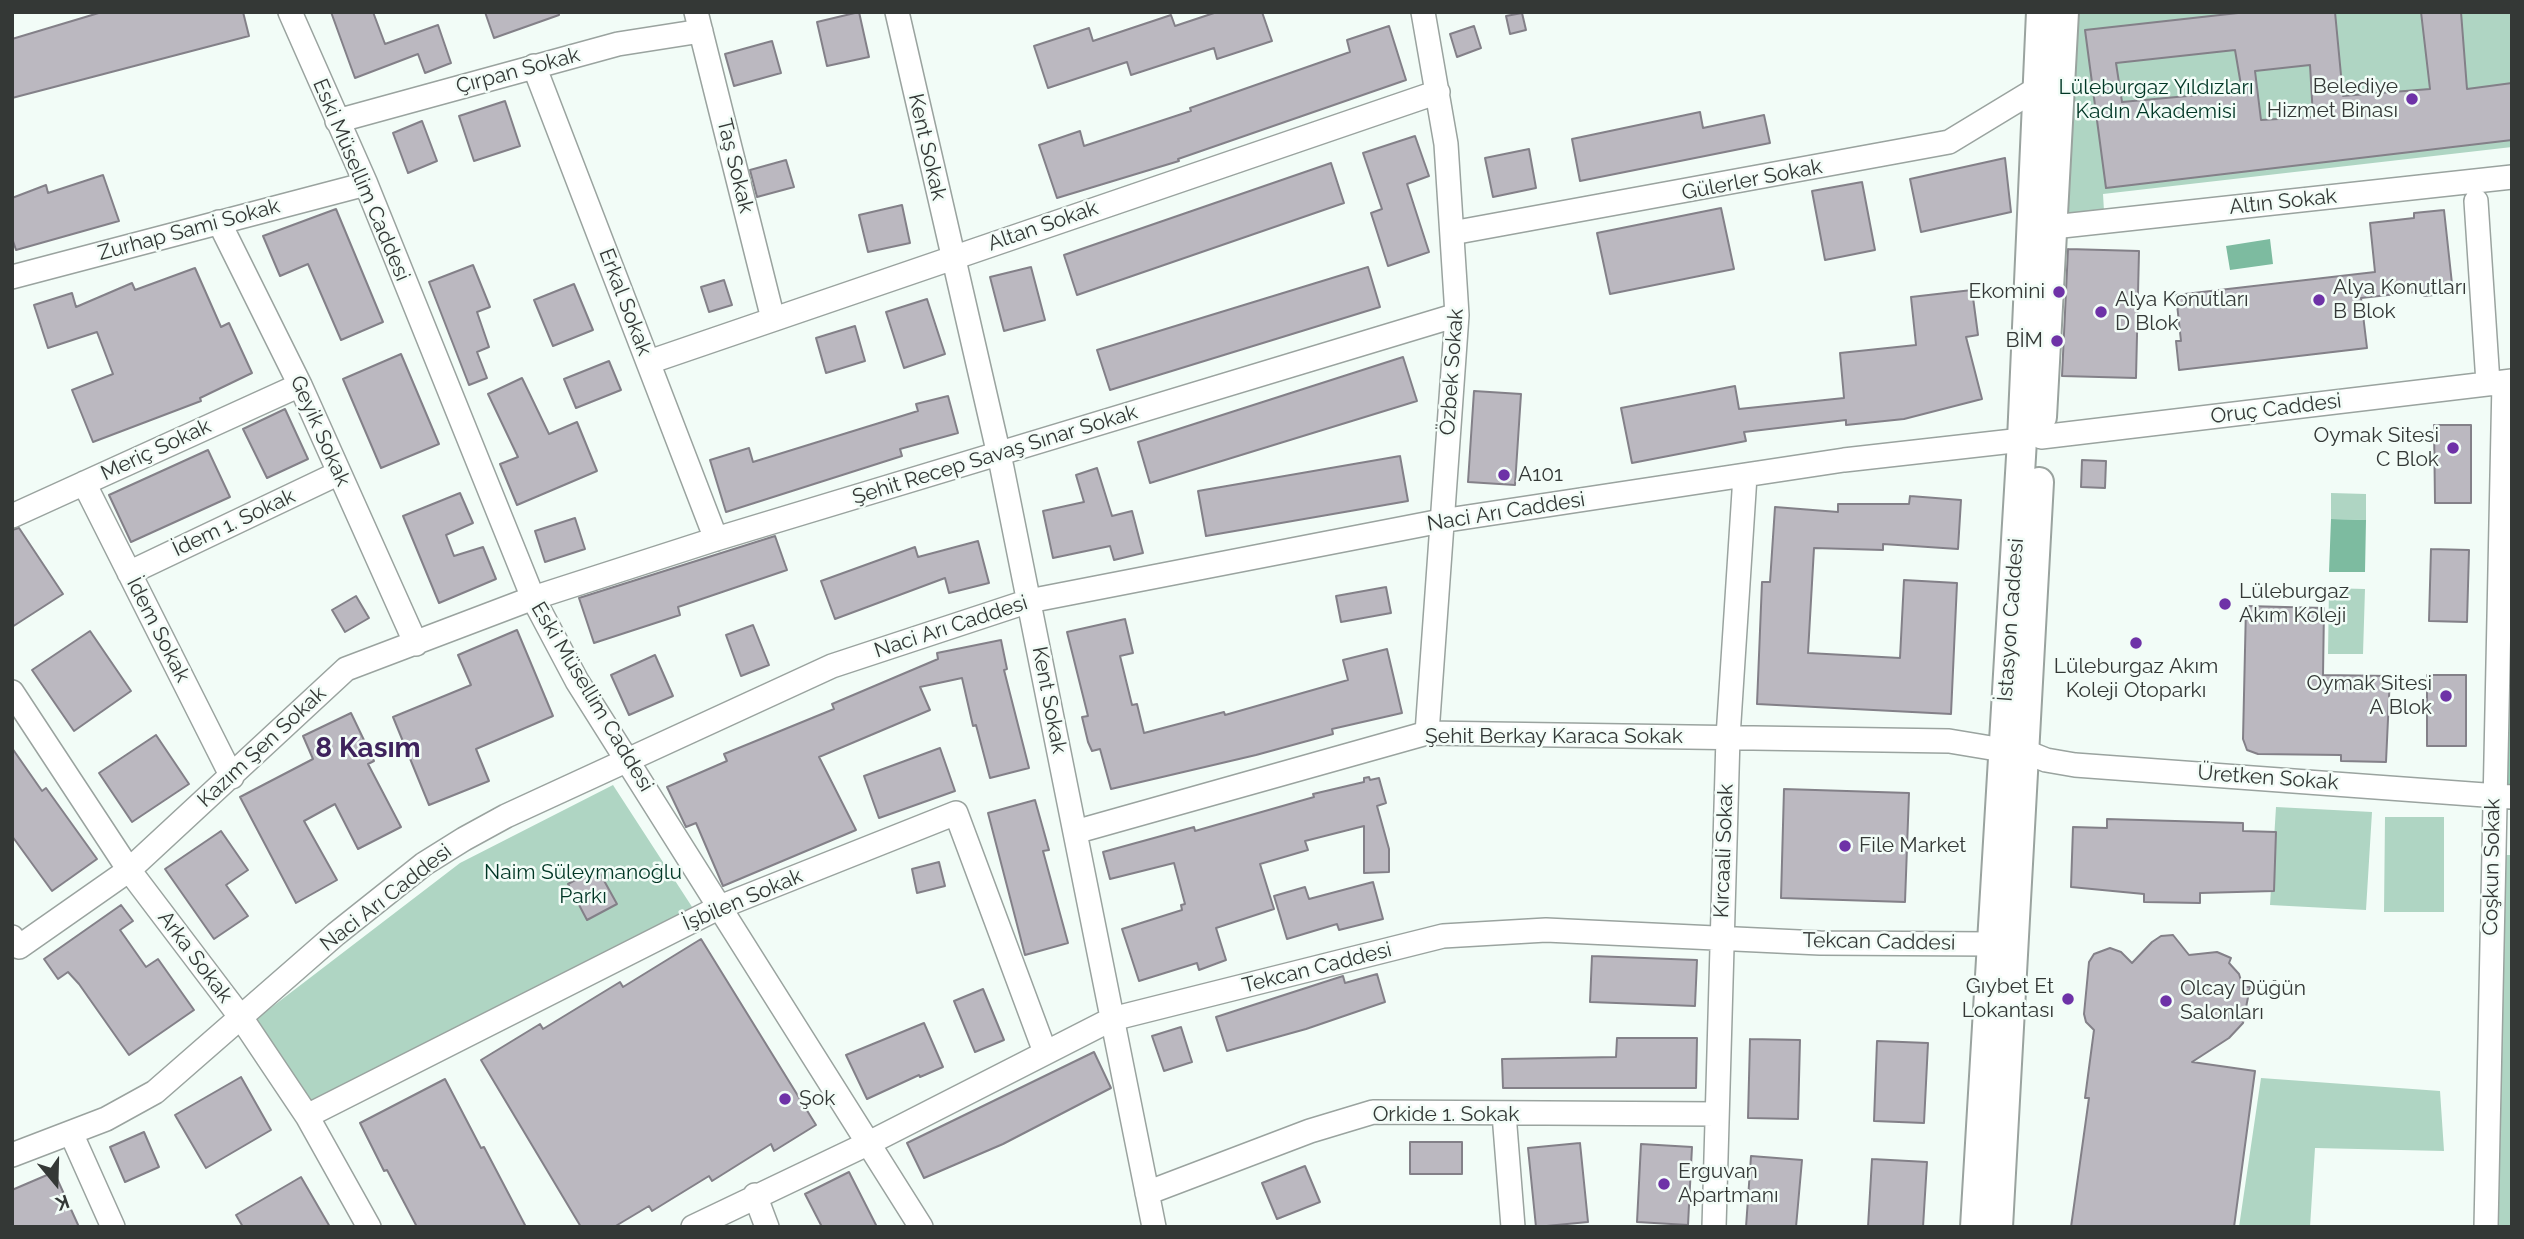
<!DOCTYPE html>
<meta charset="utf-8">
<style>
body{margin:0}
#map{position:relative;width:2524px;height:1239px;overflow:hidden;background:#f2fcf7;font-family:Raleway,sans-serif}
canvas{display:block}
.frame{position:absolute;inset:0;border:14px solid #343836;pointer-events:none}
.north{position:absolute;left:21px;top:1148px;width:70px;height:70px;-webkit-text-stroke:5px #f2fcf7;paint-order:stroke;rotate:161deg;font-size:19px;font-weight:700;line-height:28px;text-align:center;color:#343836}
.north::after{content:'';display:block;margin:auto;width:24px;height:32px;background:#343836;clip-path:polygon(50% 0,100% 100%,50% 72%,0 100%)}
</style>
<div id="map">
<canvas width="2524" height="1239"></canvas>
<div class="frame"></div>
<div class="north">K</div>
</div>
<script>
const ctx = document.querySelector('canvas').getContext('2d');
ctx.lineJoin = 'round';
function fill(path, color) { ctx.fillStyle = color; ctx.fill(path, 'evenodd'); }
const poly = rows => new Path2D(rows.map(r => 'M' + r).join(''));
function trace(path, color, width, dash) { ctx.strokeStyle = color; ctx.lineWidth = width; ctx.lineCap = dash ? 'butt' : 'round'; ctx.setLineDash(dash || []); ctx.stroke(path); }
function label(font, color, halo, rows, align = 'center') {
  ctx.font = font + ' Raleway,sans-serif'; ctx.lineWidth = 5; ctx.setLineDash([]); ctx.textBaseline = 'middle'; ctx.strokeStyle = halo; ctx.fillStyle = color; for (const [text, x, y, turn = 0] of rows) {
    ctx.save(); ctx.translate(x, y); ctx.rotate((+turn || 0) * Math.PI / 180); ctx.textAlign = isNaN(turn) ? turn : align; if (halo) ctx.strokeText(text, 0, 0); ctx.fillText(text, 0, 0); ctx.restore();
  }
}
fill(poly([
 [2068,12,2512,12,2512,147,2103,194,2104,211,2060,216],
 [2331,493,2366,494,2366,520,2331,519],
 [2329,588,2365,589,2363,654,2328,654],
 [613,785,696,913,311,1107,251,1023,460,863],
 [2276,807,2372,812,2366,910,2270,905],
 [2385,817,2444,817,2444,912,2384,912],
 [2503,855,2512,855,2512,1227,2496,1227],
 [2261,1078,2440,1091,2444,1151,2315,1148,2310,1227,2239,1227]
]), '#afd5c3');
fill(poly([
 [2512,389,2512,788,2503,785]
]), '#93d2b7');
fill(poly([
 [2270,239,2273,264,2230,270,2226,246],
 [2331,519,2366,520,2365,572,2329,572]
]), '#7dbba0');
const building = poly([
 [102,12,243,12,249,36,12,98,12,39,102,12],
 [331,12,373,12,385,44,438,25,451,63,425,73,418,54,355,78,331,12],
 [485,12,559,12,559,15,494,38,485,12],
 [859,12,869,57,827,66,817,22,859,12],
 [1217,12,1262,12,1272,41,1217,59,1214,48,1131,75,1127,62,1048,88,1034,46,1089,28,1093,41,1171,15,1175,26,1217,12],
 [2247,12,2335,12,2343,96,2430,89,2421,12,2461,12,2467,89,2512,83,2512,140,2106,188,2085,30,2247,12],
 [2235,50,2242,91,2122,102,2116,63,2235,50],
 [2310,65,2313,117,2261,120,2255,71,2310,65],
 [1522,13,1526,30,1510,34,1506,16,1522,13],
 [1389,26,1406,80,1178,159,1179,161,1057,198,1039,145,1080,131,1084,146,1191,111,1190,108,1350,52,1347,40,1389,26],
 [1474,26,1481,48,1457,57,1450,34,1474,26],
 [772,41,781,73,734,86,725,54,772,41],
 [505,101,520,146,474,161,459,116,505,101],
 [1700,112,1703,128,1764,115,1770,143,1580,181,1572,139,1700,112],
 [422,121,437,161,408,173,393,133,422,121],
 [1415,136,1429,176,1407,184,1429,252,1388,266,1371,213,1382,209,1363,153,1415,136],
 [1529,149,1536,188,1493,197,1485,158,1529,149],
 [2005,158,2011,212,1921,232,1910,179,2005,158],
 [786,160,794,187,757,197,750,170,786,160],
 [1331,163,1344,203,1077,295,1064,255,1331,163],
 [103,175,119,221,16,250,12,238,12,198,46,185,48,193,103,175],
 [1862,182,1875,250,1825,260,1812,191,1862,182],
 [902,205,910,243,868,252,859,215,902,205],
 [1721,208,1734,269,1610,294,1597,233,1721,208],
 [336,209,383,322,341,340,308,264,280,276,263,236,336,209],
 [2444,210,2453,293,2424,296,2424,291,2361,298,2367,348,2179,370,2176,341,2181,341,2176,295,2375,272,2370,223,2414,218,2414,213,2444,210],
 [2068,249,2139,251,2136,378,2062,376,2068,249],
 [473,265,490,307,477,312,489,347,477,352,487,378,469,385,429,282,473,265],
 [1031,267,1045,320,1004,331,990,277,1031,267],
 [1368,267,1380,307,1110,390,1097,350,1368,267],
 [195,268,221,327,229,323,252,373,200,398,201,401,93,442,72,390,113,374,97,332,48,348,34,305,72,293,76,307,132,283,135,290,195,268],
 [724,280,732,305,709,312,701,287,724,280],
 [574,284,593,330,553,346,534,300,574,284],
 [1972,290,1978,335,1966,337,1982,399,1904,419,1846,425,1846,420,1744,432,1746,441,1632,463,1621,408,1735,386,1739,409,1844,398,1840,353,1916,345,1911,297,1972,290],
 [927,299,945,354,904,368,886,312,927,299],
 [855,326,865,361,826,373,816,338,855,326],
 [401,354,439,444,381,468,343,379,401,354],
 [1403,357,1417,401,1150,483,1138,442,1403,357],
 [609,361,621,390,576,408,564,379,609,361],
 [522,378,549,434,577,422,597,471,517,505,500,464,518,457,488,394,522,378],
 [1474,391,1521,394,1515,485,1468,482,1474,391],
 [948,396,958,433,900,449,902,456,726,512,710,460,749,448,753,462,918,411,916,404,948,396],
 [285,409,308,459,267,478,243,429,285,409],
 [2434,425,2471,425,2471,503,2435,503,2434,425],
 [208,450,230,497,131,542,109,495,208,450],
 [1400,456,1408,501,1206,536,1198,491,1400,456],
 [2082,460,2106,461,2105,488,2081,487,2082,460],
 [1097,468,1112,516,1132,511,1143,553,1114,560,1110,546,1053,558,1043,511,1084,502,1076,475,1097,468],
 [460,493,473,523,446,535,454,556,483,547,496,579,439,603,403,516,460,493],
 [1910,496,1961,500,1958,549,1883,544,1883,550,1814,548,1808,653,1900,658,1904,580,1957,583,1951,714,1757,704,1762,582,1770,582,1775,507,1838,512,1838,504,1909,504,1910,496],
 [575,518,585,549,545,562,535,531,575,518],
 [19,528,63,594,12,627,12,530,19,528],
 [775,536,787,570,678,607,680,615,594,643,579,598,775,536],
 [978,541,989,583,949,593,945,578,835,619,821,581,915,547,918,557,978,541],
 [2431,549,2469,550,2467,622,2429,621,2431,549],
 [1386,587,1391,613,1341,622,1336,596,1386,587],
 [356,596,369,618,345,632,332,610,356,596],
 [2246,606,2324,608,2323,675,2390,676,2386,762,2341,761,2341,755,2258,754,2247,750,2243,739,2246,606],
 [1125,619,1133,653,1120,656,1132,705,1137,704,1144,733,1224,712,1225,715,1348,680,1343,660,1387,649,1402,713,1332,729,1333,734,1256,755,1111,789,1100,749,1092,751,1088,742,1082,717,1088,716,1067,632,1125,619],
 [753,625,769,665,741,676,726,635,753,625],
 [517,630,553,716,476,749,489,781,429,805,393,717,471,685,458,655,517,630],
 [90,631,131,691,74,731,32,670,90,631],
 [1001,640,1007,669,1004,670,1029,768,990,778,976,725,973,726,962,678,920,687,930,710,819,757,856,830,723,886,696,823,686,827,667,787,727,761,724,754,834,709,832,704,938,659,937,653,1001,640],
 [655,655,673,696,629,715,611,675,655,655],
 [2427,675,2466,675,2466,746,2427,746,2427,675],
 [351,713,374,761,368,764,401,827,358,849,335,804,304,821,337,880,296,903,240,797,313,759,303,736,351,713],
 [156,735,189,784,132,822,99,773,156,735],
 [12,748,42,791,46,788,97,859,52,891,12,836,12,748],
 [940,748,955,791,879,818,864,776,940,748],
 [1369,777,1370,780,1379,778,1386,803,1377,806,1389,849,1389,872,1364,873,1364,826,1305,841,1308,850,1260,864,1274,909,1216,928,1226,960,1199,970,1197,963,1139,981,1122,929,1182,910,1181,905,1185,904,1174,863,1110,879,1103,852,1194,827,1195,831,1314,797,1313,794,1364,782,1364,778,1369,777],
 [1784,789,1909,793,1905,902,1781,898,1784,789],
 [1035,800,1049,850,1043,851,1068,943,1025,955,988,813,1035,800],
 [2107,819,2243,823,2243,831,2276,832,2274,891,2200,893,2200,903,2144,902,2144,894,2071,887,2073,827,2107,828,2107,819],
 [221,831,248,870,226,885,248,916,214,939,165,869,221,831],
 [939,862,945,886,917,893,912,869,939,862],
 [597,868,617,904,587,920,568,884,597,868],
 [1373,882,1383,919,1339,930,1337,924,1287,939,1274,896,1305,887,1309,899,1373,882],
 [121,905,133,921,120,930,146,967,158,959,194,1010,129,1055,79,984,68,972,58,979,44,959,121,905],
 [2173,935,2189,955,2217,952,2231,958,2229,963,2239,974,2243,987,2250,987,2243,1023,2229,1038,2192,1062,2255,1071,2234,1227,2071,1227,2089,1098,2085,1098,2094,1030,2086,1022,2084,1014,2089,962,2094,954,2110,948,2121,952,2132,963,2152,942,2161,936,2173,935],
 [701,939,816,1125,774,1151,771,1144,712,1181,709,1176,652,1211,649,1206,614,1227,581,1227,481,1060,540,1024,543,1029,620,982,623,987,701,939],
 [1592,956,1697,960,1695,1006,1590,1002,1592,956],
 [1377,974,1385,1002,1306,1029,1227,1051,1216,1017,1343,976,1345,983,1377,974],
 [983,989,1004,1040,975,1052,954,1001,983,989],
 [924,1023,943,1067,920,1077,919,1075,867,1099,846,1055,924,1023],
 [1181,1027,1192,1062,1164,1071,1152,1036,1181,1027],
 [1617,1038,1697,1038,1696,1088,1503,1088,1502,1059,1616,1057,1617,1038],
 [1750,1039,1800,1040,1798,1119,1748,1118,1750,1039],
 [1877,1041,1928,1043,1924,1123,1874,1121,1877,1041],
 [1094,1052,1111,1088,1003,1144,924,1178,907,1143,1094,1052],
 [241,1077,271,1130,206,1168,175,1115,241,1077],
 [445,1079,481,1148,484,1147,526,1227,417,1227,387,1170,384,1171,360,1123,445,1079],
 [144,1132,159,1167,125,1182,110,1147,144,1132],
 [1410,1142,1462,1142,1462,1174,1410,1174,1410,1142],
 [1580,1143,1588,1222,1536,1227,1528,1148,1580,1143],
 [1641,1144,1692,1147,1688,1225,1637,1222,1641,1144],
 [1751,1156,1802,1160,1796,1227,1746,1227,1751,1156],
 [1872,1159,1927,1162,1923,1227,1868,1227,1872,1159],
 [1305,1166,1320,1202,1277,1219,1262,1183,1305,1166],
 [54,1172,79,1227,12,1227,12,1190,54,1172],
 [849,1172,877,1227,822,1227,805,1194,849,1172],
 [301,1177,330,1227,243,1227,236,1215,301,1177]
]);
fill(building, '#bbb8c0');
trace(building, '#838088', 2);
const minor = poly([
 [290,12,366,184,533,598,577,681,921,1227],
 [696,12,773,319],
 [897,12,1002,468,1154,1227],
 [1423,12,1446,144,1457,315,1427,733],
 [534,66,716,539],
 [337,121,618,44,701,31],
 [2476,201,2488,383],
 [219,222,300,385,416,644],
 [2053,227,2512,177],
 [1452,233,1949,142,2038,88],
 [12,277,366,184],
 [649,362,1438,92],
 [2041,437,2512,381],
 [84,483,232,777],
 [12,516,300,385],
 [129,573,339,473],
 [12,692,129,870,242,1019,307,1116,369,1227],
 [2026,752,2046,760,2075,765,2512,797],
 [1075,832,1427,733,1949,741,2003,750],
 [12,937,19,947,129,870,346,669,533,598,716,539,1457,315],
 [1504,1114,1513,1227],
 [307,1116,720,907,956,813,1045,1052],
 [71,1133,113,1227],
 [12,1155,106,1119,155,1092,336,934,424,864,464,839,506,816,832,666,1029,601,1441,521,1844,460,2022,440],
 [1147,1193,1310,1131,1373,1112,1717,1114],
 [755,1195,767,1227],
 [693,1227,869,1143,1112,1019,1443,936,1546,930,1820,943,1991,944],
 [1714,1227,1728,737,1745,476],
 [2486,1227,2504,382]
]);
const major = poly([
 [2042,417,2064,12],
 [1975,1227,2022,440,2041,12],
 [1998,1227,2039,482]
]);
trace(minor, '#9aa39f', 26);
trace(major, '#9aa39f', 32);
trace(minor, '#fff', 23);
trace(major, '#fff', 28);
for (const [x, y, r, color] of [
 [2412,99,7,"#6e32a7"],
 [2059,292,7,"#6e32a7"],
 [2319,300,7,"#6e32a7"],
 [2101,312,7,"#6e32a7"],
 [2057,341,7,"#6e32a7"],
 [2453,448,7,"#6e32a7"],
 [1504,475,7,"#6e32a7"],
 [2225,604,7,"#6e32a7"],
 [2136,643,7,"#6e32a7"],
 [2446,696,7,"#6e32a7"],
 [1845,846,7,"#6e32a7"],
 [2068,999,7,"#6e32a7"],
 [2166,1001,7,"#6e32a7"],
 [785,1099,7,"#6e32a7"],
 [1664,1184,7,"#6e32a7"]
]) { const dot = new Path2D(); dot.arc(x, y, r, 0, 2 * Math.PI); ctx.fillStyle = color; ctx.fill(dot); trace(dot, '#f2fcf7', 2.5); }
label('21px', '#343836', '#f2fcf7', [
 ["Çırpan Sokak",518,71,-15],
 ["Kent Sokak",927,147,77],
 ["Taş Sokak",735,166,76],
 ["Eski Müsellim Caddesi",361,180,67],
 ["Gülerler Sokak",1752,180,-11],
 ["Altın Sokak",2283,202,-6],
 ["Altan Sokak",1043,226,-19],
 ["Zurhap Sami Sokak",189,230,-15],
 ["Erkal Sokak",625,302,69],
 ["Özbek Sokak",1452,372,-86],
 ["Oruç Caddesi",2276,409,-7],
 ["Geyik Sokak",320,431,66],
 ["Meriç Sokak",156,450,-25],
 ["Şehit Recep Savaş Sınar Sokak",995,455,-17],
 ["Naci Arı Caddesi",1506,512,-9],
 ["İdem 1. Sokak",234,523,-25],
 ["İstasyon Caddesi",2011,620,-86],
 ["Naci Arı Caddesi",951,627,-18],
 ["İdem Sokak",158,630,63],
 ["Eski Müsellim Caddesi",592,697,59],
 ["Kent Sokak",1049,700,79],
 ["Şehit Berkay Karaca Sokak",1554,737],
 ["Kazım Şen Sokak",262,747,-43],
 ["Üretken Sokak",2268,778,4],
 ["Kırcaali Sokak",1724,851,-88],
 ["Coşkun Sokak",2492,867,-89],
 ["Naci Arı Caddesi",386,898,-38],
 ["İşbilen Sokak",743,900,-23],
 ["Tekcan Caddesi",1879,942,1],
 ["Arka Sokak",195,957,53],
 ["Tekcan Caddesi",1317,968,-14],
 ["Orkide 1. Sokak",1446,1115]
]);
label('21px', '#343836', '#f2fcf7', [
 ["Belediye",2398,87,"right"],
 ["Hizmet Binası",2398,111,"right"],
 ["Alya Konutları",2333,288],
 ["B Blok",2333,312],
 ["Ekomini",2045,292,"right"],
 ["Alya Konutları",2115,300],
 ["D Blok",2115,324],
 ["BİM",2043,341,"right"],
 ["Oymak Sitesi",2439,436,"right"],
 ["C Blok",2439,460,"right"],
 ["A101",1518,475],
 ["Lüleburgaz",2239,592],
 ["Akım Koleji",2239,616],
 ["Lüleburgaz Akım",2136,667,"center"],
 ["Koleji Otoparkı",2136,691,"center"],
 ["Oymak Sitesi",2432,684,"right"],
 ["A Blok",2432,708,"right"],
 ["File Market",1859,846],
 ["Gıybet Et",2054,987,"right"],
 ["Lokantası",2054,1011,"right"],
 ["Olcay Düğün",2180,989],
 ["Salonları",2180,1013],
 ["Şok",799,1099],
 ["Erguvan",1678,1172],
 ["Apartmanı",1678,1196]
], 'left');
label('21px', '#003625', '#f2fcf7', [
 ["Lüleburgaz Yıldızları",2156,88],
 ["Kadın Akademisi",2156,112],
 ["Naim Süleymanoğlu",583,873],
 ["Parkı",583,897]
]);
label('bold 28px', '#3e225c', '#f2fcf7', [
 ["8 Kasım",368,749]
]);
</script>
